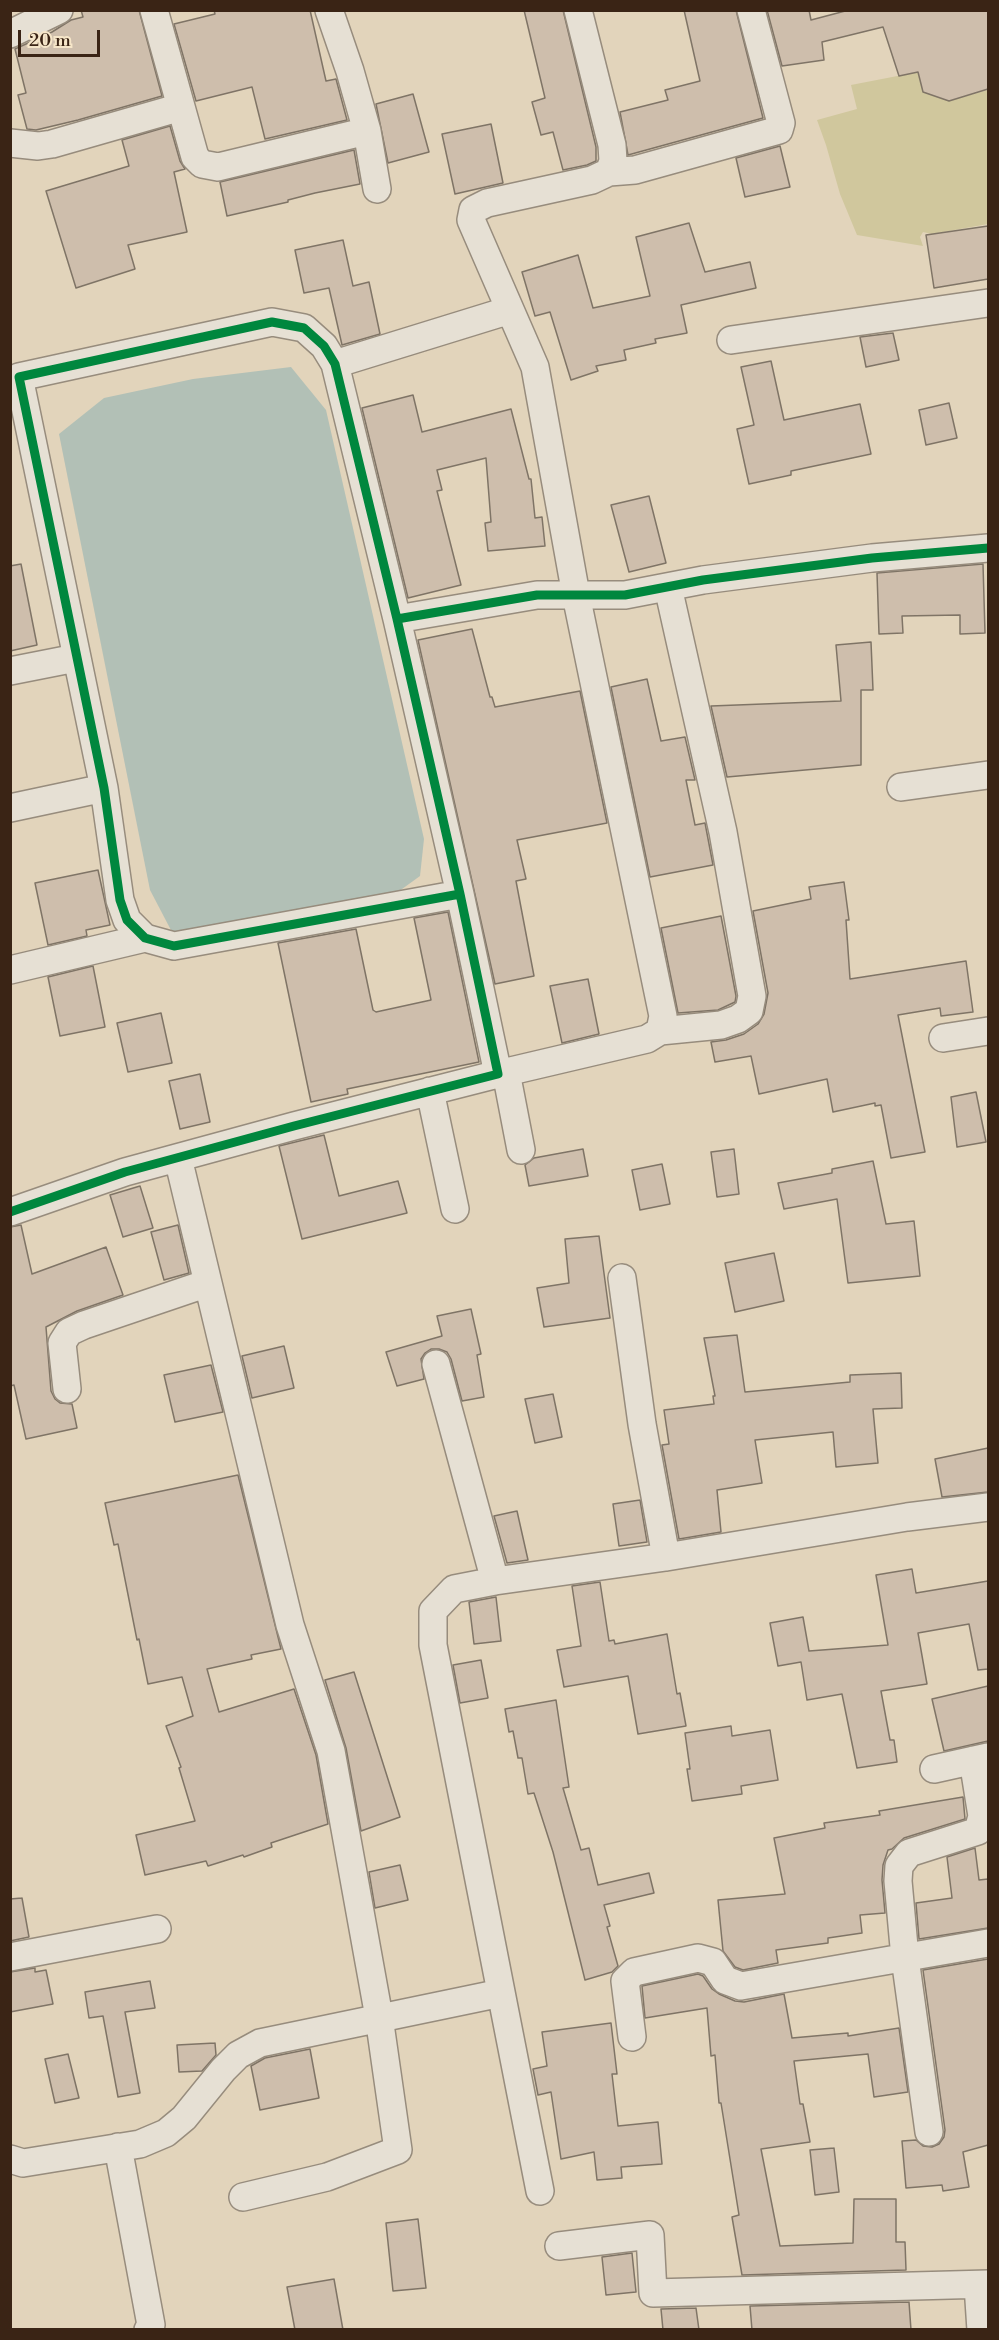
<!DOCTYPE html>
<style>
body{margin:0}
#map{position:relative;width:999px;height:2340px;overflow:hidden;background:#e2d4bb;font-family:"Libre Bodoni",serif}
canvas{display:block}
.frame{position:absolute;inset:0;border:12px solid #3a2415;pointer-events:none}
.scale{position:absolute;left:18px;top:30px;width:82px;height:27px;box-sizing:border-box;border:3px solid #3a2415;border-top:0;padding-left:8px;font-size:18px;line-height:21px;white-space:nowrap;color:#3a2415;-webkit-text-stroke:4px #f6e6c9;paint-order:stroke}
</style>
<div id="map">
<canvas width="999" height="2340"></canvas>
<div class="frame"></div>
<div class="scale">20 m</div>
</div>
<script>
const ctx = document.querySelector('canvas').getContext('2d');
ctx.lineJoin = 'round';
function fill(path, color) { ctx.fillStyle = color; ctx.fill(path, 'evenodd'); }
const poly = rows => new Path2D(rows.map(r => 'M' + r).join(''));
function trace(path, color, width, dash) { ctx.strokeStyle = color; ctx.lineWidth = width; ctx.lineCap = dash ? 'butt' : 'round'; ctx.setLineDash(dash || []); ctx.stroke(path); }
fill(poly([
 [918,72,923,92,949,101,988,90,988,224,932,234,923,232,920,237,923,246,857,235,840,194,826,145,817,120,857,109,851,85]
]), '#d0c79d');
fill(poly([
 [291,367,326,410,424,839,420,876,380,905,173,934,150,890,59,434,104,398,193,379]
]), '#b2c0b6');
const building = poly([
 [81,10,139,10,162,96,78,120,36,130,27,129,18,95,26,93,15,49,52,32,71,20,83,17,81,10],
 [214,10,310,10,326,81,336,79,347,120,265,139,252,87,196,101,174,24,215,14,214,10],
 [524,10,563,10,596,147,596,161,587,165,563,170,553,132,541,135,532,102,545,98,524,10],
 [684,10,736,10,763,118,628,155,620,112,668,100,665,90,700,81,684,10],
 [767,10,809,10,811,20,849,10,988,10,988,89,949,101,923,92,918,72,899,76,883,27,822,42,824,60,782,66,767,10],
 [413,94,429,152,388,163,376,104,413,94],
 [491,124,503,183,455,194,442,134,491,124],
 [170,126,180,161,185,169,174,172,187,232,128,245,135,269,76,288,46,191,129,166,122,140,170,126],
 [780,146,790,187,745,197,736,158,780,146],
 [354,150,360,184,315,193,288,200,288,202,227,216,220,182,354,150],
 [689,223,705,272,750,262,756,288,681,305,687,333,655,339,656,343,624,350,626,360,596,366,598,371,571,380,550,312,535,316,522,272,578,255,593,308,650,296,636,237,689,223],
 [988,226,988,279,934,288,926,235,988,226],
 [343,240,353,286,369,282,380,334,342,345,329,288,304,293,295,250,343,240],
 [893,333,899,360,866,367,860,337,893,333],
 [771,361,784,420,860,404,871,454,791,471,791,475,749,484,737,429,754,425,741,367,771,361],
 [413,395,422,432,511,409,529,479,531,479,535,518,542,517,545,546,488,551,485,523,491,522,486,458,437,470,442,490,437,491,461,585,408,598,362,408,413,395],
 [949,403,957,438,926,445,919,410,949,403],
 [649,496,666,563,629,572,611,505,649,496],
 [21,564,37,645,10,651,10,566,21,564],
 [983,564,985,633,960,634,960,615,902,616,903,633,879,634,877,573,983,564],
 [472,629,490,697,492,697,495,707,580,691,607,823,517,840,526,879,516,881,534,976,495,984,418,640,472,629],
 [871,642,873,690,861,690,861,765,727,777,711,706,841,701,836,645,871,642],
 [647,679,661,741,685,737,695,780,686,780,695,825,705,823,713,865,650,877,611,687,647,679],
 [98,870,110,925,86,930,87,936,48,945,35,883,98,870],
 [844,882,849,920,846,920,850,979,966,961,973,1012,941,1016,940,1008,898,1015,925,1152,891,1158,881,1105,875,1106,875,1103,833,1112,827,1079,759,1094,751,1056,715,1062,711,1042,726,1040,744,1034,758,1024,764,1014,768,993,753,911,811,899,809,887,844,882],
 [448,912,479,1062,347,1089,348,1094,311,1102,278,943,356,929,373,1010,376,1012,431,1000,414,918,448,912],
 [721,916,736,996,735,1002,718,1010,678,1013,661,928,721,916],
 [93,966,105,1027,60,1036,48,977,93,966],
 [588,979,599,1034,562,1043,550,986,588,979],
 [161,1013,172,1063,128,1072,117,1023,161,1013],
 [200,1074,210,1122,180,1129,169,1081,200,1074],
 [976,1092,986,1142,957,1147,951,1097,976,1092],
 [324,1135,339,1196,398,1181,407,1213,302,1239,279,1146,324,1135],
 [583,1149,588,1176,529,1186,525,1165,534,1158,583,1149],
 [734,1149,739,1194,717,1197,711,1152,734,1149],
 [873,1161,886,1224,914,1221,920,1276,848,1283,837,1199,784,1209,778,1183,832,1173,832,1169,873,1161],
 [662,1164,670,1204,640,1210,632,1170,662,1164],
 [140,1186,153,1228,123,1237,110,1195,140,1186],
 [21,1225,32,1274,106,1247,123,1295,77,1311,46,1327,51,1391,55,1399,60,1403,72,1404,77,1428,26,1439,14,1385,10,1386,10,1227,21,1225],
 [178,1225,189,1273,164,1280,151,1232,178,1225],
 [599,1236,610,1318,544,1327,537,1288,569,1283,565,1239,599,1236],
 [774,1253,784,1301,735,1312,725,1263,774,1253],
 [471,1309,481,1354,477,1355,484,1397,462,1401,451,1359,447,1352,439,1349,431,1349,425,1353,421,1359,424,1379,397,1386,386,1352,442,1336,437,1316,471,1309],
 [737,1335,745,1392,850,1382,850,1375,901,1373,902,1408,873,1409,878,1463,836,1467,833,1432,755,1440,762,1483,717,1490,721,1532,679,1539,662,1445,669,1444,664,1410,714,1404,713,1396,715,1396,704,1338,737,1335],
 [284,1346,294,1388,252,1398,242,1356,284,1346],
 [211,1365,223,1412,175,1422,164,1375,211,1365],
 [553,1394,562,1437,535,1443,525,1399,553,1394],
 [988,1448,988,1492,942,1497,935,1459,988,1448],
 [238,1475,281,1649,251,1655,252,1659,207,1669,219,1712,294,1689,316,1755,328,1824,271,1843,272,1847,244,1857,243,1855,208,1866,206,1861,145,1875,136,1835,195,1821,179,1768,181,1767,166,1726,193,1716,182,1677,148,1684,139,1639,137,1640,118,1544,114,1545,105,1503,238,1475],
 [640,1500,647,1542,619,1546,613,1504,640,1500],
 [517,1511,528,1560,507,1563,494,1516,517,1511],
 [912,1569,916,1593,988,1581,988,1669,978,1670,969,1624,918,1633,927,1684,881,1691,890,1740,894,1740,897,1762,857,1768,842,1694,807,1700,801,1662,778,1666,770,1623,803,1617,809,1651,888,1645,876,1575,912,1569],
 [600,1582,609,1641,614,1640,615,1644,667,1634,677,1694,680,1693,686,1726,638,1734,628,1676,564,1687,557,1650,581,1646,572,1586,600,1582],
 [496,1597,501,1641,474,1644,469,1602,496,1597],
 [481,1660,488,1698,460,1703,453,1665,481,1660],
 [354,1672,400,1817,361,1831,346,1748,325,1680,354,1672],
 [988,1686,988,1741,944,1751,932,1699,988,1686],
 [556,1700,569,1787,563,1788,581,1850,589,1848,598,1885,649,1873,654,1893,604,1905,610,1926,607,1927,618,1966,612,1972,585,1980,553,1852,534,1793,528,1794,522,1758,518,1758,513,1731,509,1732,505,1709,556,1700],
 [731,1726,732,1736,770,1730,778,1780,741,1786,742,1794,692,1801,687,1769,690,1769,685,1733,731,1726],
 [963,1797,965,1819,904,1838,892,1849,888,1850,883,1865,882,1880,885,1913,860,1915,862,1933,828,1938,828,1943,776,1950,778,1963,743,1970,735,1967,723,1951,718,1900,785,1894,774,1838,825,1828,824,1823,880,1815,879,1811,963,1797],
 [975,1848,979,1880,988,1879,988,1928,919,1939,916,1903,952,1898,947,1857,975,1848],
 [400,1865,408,1900,375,1908,369,1872,400,1865],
 [22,1898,29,1937,10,1941,10,1899,22,1898],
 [988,1959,988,2145,963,2152,969,2187,943,2191,942,2185,906,2188,902,2141,916,2140,923,2146,932,2147,939,2144,944,2137,945,2130,923,1970,988,1959],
 [35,1968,35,1972,46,1970,53,2004,10,2012,10,1972,35,1968],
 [698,1974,703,1976,712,1989,719,1994,735,2001,744,2002,784,1994,792,2038,848,2033,848,2036,899,2028,908,2092,874,2097,868,2054,794,2061,800,2104,803,2104,810,2142,761,2149,780,2246,853,2243,854,2199,896,2199,896,2242,905,2242,906,2270,742,2275,732,2217,739,2215,721,2103,719,2103,715,2055,711,2056,707,2008,645,2018,642,1986,698,1974],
 [150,1981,155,2008,125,2012,140,2093,118,2097,103,2016,89,2018,85,1992,150,1981],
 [611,2023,617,2074,612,2074,618,2126,658,2122,662,2164,621,2167,622,2178,597,2180,594,2152,561,2159,551,2092,538,2095,533,2069,547,2066,542,2032,611,2023],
 [215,2043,216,2055,202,2071,179,2072,177,2045,215,2043],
 [310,2049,319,2098,260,2110,251,2066,265,2058,310,2049],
 [68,2054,79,2098,55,2103,45,2059,68,2054],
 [834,2148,839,2192,815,2195,810,2150,834,2148],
 [418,2219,426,2288,393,2291,386,2223,418,2219],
 [632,2253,636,2292,606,2295,602,2257,632,2253],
 [334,2279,343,2330,295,2330,287,2287,334,2279],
 [909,2302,911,2330,752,2330,750,2306,909,2302],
 [696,2308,699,2330,663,2330,661,2309,696,2308]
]);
fill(building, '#cebeac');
trace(building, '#7f7466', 1.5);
const minor = poly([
 [154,10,195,157,202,164,218,167,367,131,350,71,329,10],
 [10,34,59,10],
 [367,131,377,189],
 [10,143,38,146,52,144,181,107],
 [609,172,635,170,779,130,781,123,751,10],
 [731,340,988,303],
 [335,364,510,310],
 [397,619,335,364,324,346,304,328,272,322,19,377,104,788,120,900,127,920,145,938,174,946,460,894],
 [10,671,76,658],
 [901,787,988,775],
 [10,808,104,788],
 [10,970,145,938],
 [660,1031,721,1025,738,1019,749,1011,752,996,723,832,668,587],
 [943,1038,988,1031],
 [506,1072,521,1150],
 [498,1074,647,1039,660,1031,663,1016,576,595,535,367,471,220,473,210,487,203,592,180,609,172,613,161,612,145,578,10],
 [430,1091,455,1209],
 [178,1158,290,1625,331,1751,379,2017,398,2150,327,2177,243,2197],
 [10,1212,125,1172,294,1126,498,1074,460,894,397,619,537,595,625,595,703,580,872,558,988,548],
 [622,1278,642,1424,666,1557],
 [436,1364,495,1581],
 [67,1389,62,1343,69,1332,84,1325,208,1283],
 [934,1769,988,1757],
 [10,1957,157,1929],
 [632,2037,625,1981,634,1972,698,1958,713,1962,725,1980,741,1986,988,1943],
 [929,2132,905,1958,898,1881,899,1866,909,1853,978,1831,982,1816,973,1760],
 [118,2147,151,2325,148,2330],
 [10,2159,23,2163,140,2144,166,2133,184,2118,223,2070,238,2055,260,2043,501,1993],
 [540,2191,433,1645,433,1611,454,1589,495,1581,666,1557,907,1517,988,1507],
 [559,2246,650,2235,653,2293,988,2284],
 [978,2285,981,2330]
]);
trace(minor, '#978c7d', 30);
trace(minor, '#e6e0d4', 27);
trace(poly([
 [397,619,335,364,324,346,304,328,272,322,19,377,104,788,120,900,127,920,145,938,174,946,460,894],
 [10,1212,125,1172,294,1126,498,1074,460,894,397,619,537,595,625,595,703,580,872,558,988,548]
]), '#00873e', 9);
</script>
